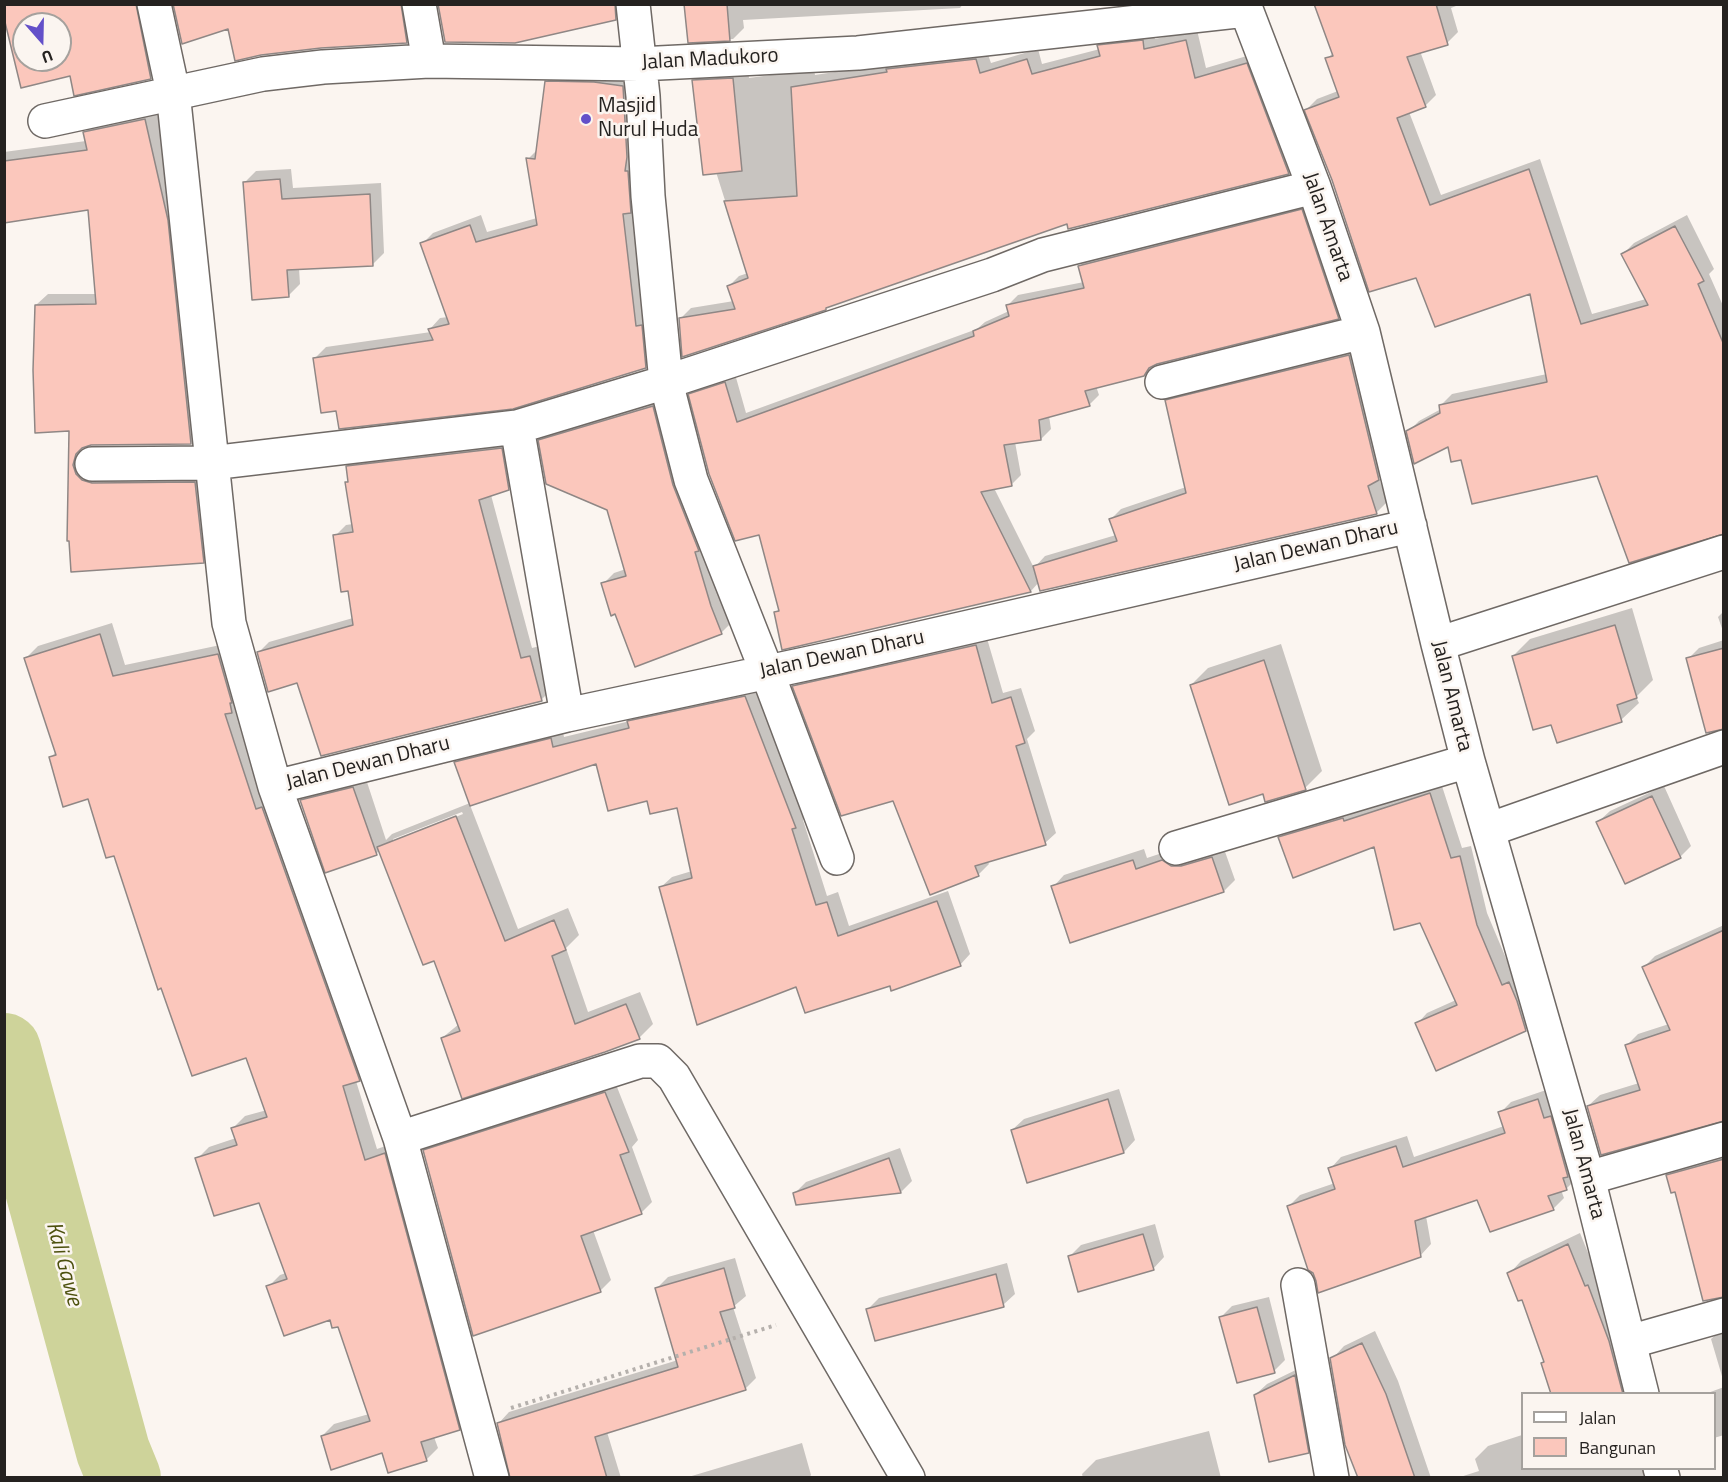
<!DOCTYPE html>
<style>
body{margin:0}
#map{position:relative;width:1728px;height:1482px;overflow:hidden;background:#fbf5f0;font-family:"Titillium Web",sans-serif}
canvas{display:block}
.frame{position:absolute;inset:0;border:6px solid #252220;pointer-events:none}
.legend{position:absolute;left:1521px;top:1392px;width:195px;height:78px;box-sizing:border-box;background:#fbf5f0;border:2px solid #a5a19d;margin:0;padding:8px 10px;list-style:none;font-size:18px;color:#252220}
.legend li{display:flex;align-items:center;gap:12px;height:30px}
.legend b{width:30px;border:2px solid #a5a19d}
.north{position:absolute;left:12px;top:12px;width:60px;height:60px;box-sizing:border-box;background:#fbf5f0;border:2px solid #a5a19d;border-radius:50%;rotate:160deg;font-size:16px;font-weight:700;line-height:24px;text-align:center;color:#252220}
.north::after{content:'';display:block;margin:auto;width:21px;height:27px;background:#6350c9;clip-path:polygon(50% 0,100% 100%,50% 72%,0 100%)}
</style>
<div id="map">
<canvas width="1728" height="1482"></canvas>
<div class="frame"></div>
<ul class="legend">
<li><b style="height:8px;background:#fff"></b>Jalan</li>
<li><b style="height:16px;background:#fbc7bc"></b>Bangunan</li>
</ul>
<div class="north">U</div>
</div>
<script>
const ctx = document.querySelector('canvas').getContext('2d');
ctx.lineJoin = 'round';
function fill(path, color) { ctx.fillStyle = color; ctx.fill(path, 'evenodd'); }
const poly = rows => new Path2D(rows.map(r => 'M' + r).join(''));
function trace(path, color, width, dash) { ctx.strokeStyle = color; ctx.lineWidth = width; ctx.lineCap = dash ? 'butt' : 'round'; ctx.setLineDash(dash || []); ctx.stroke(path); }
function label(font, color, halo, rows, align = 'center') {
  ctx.font = font + ' "Titillium Web",sans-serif'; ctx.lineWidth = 5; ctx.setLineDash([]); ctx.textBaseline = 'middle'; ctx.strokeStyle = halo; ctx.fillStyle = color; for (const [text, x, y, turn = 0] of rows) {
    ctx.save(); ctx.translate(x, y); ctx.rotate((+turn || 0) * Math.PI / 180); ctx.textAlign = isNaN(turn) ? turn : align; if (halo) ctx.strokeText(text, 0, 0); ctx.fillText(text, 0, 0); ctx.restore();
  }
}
fill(poly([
 [4,4,78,30,150,13,162,66,150,78,71,74,22,87],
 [24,24,60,24,60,60,24,60],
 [175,4,412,4,417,32,406,42,229,27],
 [462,4,626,4,626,7,615,18],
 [685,4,963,4,960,8,743,20,744,28,733,39,689,41],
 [1325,4,1461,4,1451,8,1458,32,1447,43,1420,51,1436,95,1425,106,1409,112,1441,195,1540,159,1592,314,1646,299,1623,254,1634,243,1687,215,1714,269,1709,274,1724,308,1724,532,1598,474,1462,458,1449,445,1408,432,1419,421,1441,409,1441,405,1452,394,1547,374,1531,292,1417,277,1333,180,1306,110,1317,99,1338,91,1327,59,1333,53],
 [1153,30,1155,39,1197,30,1206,68,1257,53,1299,162,1288,173,1068,222,829,305,680,319,691,308,734,301,728,287,739,276,748,273,716,172,694,81,704,70,748,68,749,78,814,69,815,75,986,49,991,63,1038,49,1042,64,1100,49,1099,46,1110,35],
 [558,71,634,75,656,356,645,367,338,409,315,358,326,347,431,332,430,329,440,318,448,317,422,244,433,233,481,215,487,232,537,218,528,159,538,149,546,82],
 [156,108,178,208,202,432,191,443,91,444,86,445,84,453,206,471,214,550,203,562,70,539,71,430,36,305,48,294,97,294,89,208,4,221,4,152,86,141,85,132,96,121],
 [291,169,293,188,381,183,384,253,373,264,299,268,300,284,289,295,244,183,256,171],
 [1312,200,1348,308,1338,317,1154,364,1144,375,1096,386,1099,395,1089,405,1049,416,1051,429,1041,439,1015,442,1021,475,1011,485,994,488,1034,568,1045,556,1116,535,1110,520,1121,509,1186,487,1166,401,1177,390,1360,345,1389,468,1379,478,1387,502,1376,513,1039,582,1031,591,783,648,776,612,780,608,760,533,690,395,700,385,735,374,746,413,977,329,985,322,1009,311,1008,305,1018,295,1084,282,1080,266,1089,256],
 [663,396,732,622,721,633,603,584,614,573,626,569,608,508,540,441,551,430],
 [512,437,519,478,508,489,491,495,532,648,540,646,552,689,541,700,258,653,269,642,353,618,349,590,335,536,346,525,353,524,346,483,349,480,347,467,358,456],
 [1632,608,1653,680,1636,697,1639,703,1621,720,1552,723,1513,656,1530,639],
 [1724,611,1724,634,1718,617],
 [112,623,125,665,230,643,371,1068,356,1081,377,1149,397,1142,471,1417,459,1429,434,1437,438,1448,426,1460,322,1436,334,1424,369,1414,339,1325,331,1318,268,1287,280,1275,286,1273,260,1201,197,1159,209,1147,236,1138,233,1128,245,1116,267,1110,247,1056,114,854,89,797,51,757,56,752,26,658,38,646],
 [986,635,1003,693,1021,688,1035,731,1027,739,1056,833,1045,843,987,860,989,864,978,875,894,799,794,686,804,676],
 [1724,640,1724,707,1688,659,1699,648],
 [1281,644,1322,771,1305,788,1263,792,1191,685,1208,668],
 [756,686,806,816,803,820,827,896,838,892,849,926,948,891,970,954,960,965,891,984,797,985,661,887,672,877,692,871,678,806,648,799,597,762,470,805,518,929,568,908,579,935,566,948,588,1012,640,992,653,1024,639,1038,442,1038,459,1024,435,959,380,850,376,854,301,801,313,789,365,776,386,840,392,834,470,803,456,762,467,752,562,728,564,737,630,721,640,711],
 [462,812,463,814,393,842,393,839],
 [1441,783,1462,848,1471,846,1487,913,1513,975,1536,1019,1525,1030,1417,1024,1427,1013,1456,1000,1421,922,1375,845,1280,838,1291,827],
 [1664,786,1691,846,1680,857,1598,822,1610,811],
 [1223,846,1235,880,1224,891,1053,887,1064,875,1144,849,1147,858,1174,849],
 [1724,925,1724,1074,1588,1106,1600,1095,1639,1083,1626,1046,1638,1034,1669,1024,1644,967,1655,956],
 [615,1082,638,1140,632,1147,652,1202,641,1213,593,1230,611,1280,600,1291,424,1151,435,1140],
 [1119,1089,1135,1140,1124,1152,1028,1181,1012,1130,1024,1119],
 [1549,1089,1577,1178,1566,1189,1561,1190,1564,1198,1553,1209,1478,1198,1426,1216,1431,1244,1420,1256,1318,1281,1289,1206,1300,1195,1335,1183,1330,1169,1341,1157,1407,1136,1414,1157,1504,1126,1500,1113,1511,1102],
 [900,1148,912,1181,901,1192,797,1203,795,1193,806,1182],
 [1724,1151,1724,1296,1676,1190,1668,1176,1680,1163],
 [1155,1224,1164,1257,1153,1269,1070,1256,1081,1245],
 [1580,1233,1597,1275,1641,1394,1552,1394,1543,1363,1545,1360,1523,1298,1509,1274,1521,1261],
 [735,1258,746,1296,733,1307,756,1378,745,1389,607,1432,621,1478,513,1478,498,1424,509,1412,678,1360,657,1288,668,1277],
 [1007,1263,1015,1294,1003,1305,868,1309,879,1298],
 [1269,1297,1285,1360,1274,1371,1220,1318,1232,1306],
 [1724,1327,1724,1383,1711,1339],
 [1375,1331,1398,1381,1431,1478,1359,1478,1332,1359,1344,1346],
 [1306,1365,1319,1440,1308,1452,1255,1395,1267,1384],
 [1724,1387,1724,1435,1714,1438,1714,1394,1705,1394],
 [1209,1431,1221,1478,1083,1478,1082,1474,1096,1460],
 [1522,1435,1522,1468,1657,1468,1662,1478,1457,1478,1479,1471,1475,1459,1488,1446],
 [802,1443,811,1475,809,1478,685,1478]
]), '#0003');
trace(poly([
 [4,1050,113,1451,124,1478]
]), '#ced39a', 74);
const building = poly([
 [4,4,136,4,151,79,74,96,70,76,21,88,4,18,4,4],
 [24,24,60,24,60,60,24,60,24,24],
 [173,4,401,4,407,43,321,48,261,55,235,61,228,29,182,44,173,4],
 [438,4,615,4,616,20,515,43,445,42,438,4],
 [684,4,727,4,730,41,688,43,684,4],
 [1314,4,1436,4,1448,45,1407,57,1426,107,1397,118,1430,205,1529,169,1581,324,1648,305,1621,254,1675,226,1704,281,1698,284,1724,345,1724,534,1629,563,1597,476,1472,504,1461,460,1451,462,1448,447,1414,464,1406,431,1440,413,1439,405,1547,382,1530,294,1435,327,1416,278,1369,292,1332,180,1304,110,1339,97,1325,58,1333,56,1314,4],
 [1143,40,1144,49,1186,40,1195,78,1247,63,1289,174,1068,229,1067,224,826,308,826,310,682,357,679,318,735,309,727,286,748,278,724,201,797,196,791,87,887,72,886,69,976,59,980,73,1027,59,1032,74,1100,56,1097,45,1143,40],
 [733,78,742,171,703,175,692,80,733,78],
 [545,81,594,82,623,86,627,157,625,171,628,171,631,213,623,214,636,326,642,325,646,368,513,409,339,429,336,411,321,413,313,358,433,340,428,329,449,324,420,243,470,225,476,242,537,225,526,158,535,159,545,81],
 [145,119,168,220,191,444,91,445,82,448,76,454,73,465,76,474,82,480,92,483,195,482,204,563,71,572,69,541,67,541,69,431,35,433,33,370,35,305,96,304,88,210,4,223,4,161,87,150,83,132,145,119],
 [280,179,282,199,370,194,373,266,287,270,289,297,252,300,243,182,280,179],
 [1302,209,1339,319,1157,364,1149,368,1144,376,1085,391,1090,406,1039,420,1041,440,1004,445,1012,486,981,492,1031,592,782,650,774,612,779,611,759,535,735,541,709,474,688,394,725,382,737,422,974,336,973,331,1009,316,1006,305,1084,288,1078,266,1302,209],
 [1349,355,1379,480,1368,486,1377,514,1040,591,1033,566,1117,541,1109,519,1186,493,1165,400,1349,355],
 [653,406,673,485,699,551,695,552,711,606,722,634,635,667,615,614,611,616,601,583,626,576,607,510,546,484,538,440,653,406],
 [502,448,509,490,479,500,521,658,530,656,542,701,321,756,297,683,268,692,257,652,353,625,348,591,341,592,333,535,353,532,345,482,348,482,346,466,502,448],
 [1615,625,1637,698,1617,705,1622,722,1557,743,1551,725,1533,730,1512,656,1615,625],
 [100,634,113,676,218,654,232,703,230,703,232,713,225,714,256,809,262,807,360,1081,343,1086,365,1160,385,1153,460,1430,421,1442,427,1461,388,1473,382,1453,331,1470,321,1436,370,1421,338,1327,332,1328,330,1320,284,1336,266,1286,287,1279,259,1203,214,1216,195,1158,237,1145,231,1128,267,1117,246,1058,192,1076,161,988,158,990,114,856,106,858,88,799,63,807,49,757,56,755,24,658,100,634],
 [976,645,992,703,1011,697,1025,743,1016,746,1046,845,975,866,979,876,930,895,893,801,841,816,792,686,976,645],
 [1724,648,1724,729,1706,733,1686,658,1724,648],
 [1264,660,1306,790,1265,802,1263,794,1229,805,1190,685,1264,660],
 [745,696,796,828,792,829,816,905,827,902,838,936,937,901,961,966,891,991,890,986,805,1013,796,987,697,1025,659,887,692,878,677,808,650,814,647,801,608,811,596,764,470,806,454,762,551,738,553,747,629,728,627,721,745,696],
 [353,787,377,855,325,873,300,800,353,787],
 [1430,793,1451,858,1460,856,1477,925,1502,985,1509,982,1517,1001,1526,1031,1436,1071,1415,1023,1457,1005,1420,923,1394,930,1374,847,1293,878,1278,837,1343,818,1344,821,1430,793],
 [1652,796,1681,858,1625,884,1596,822,1652,796],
 [456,816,505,941,554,920,566,950,552,956,575,1024,626,1004,640,1039,605,1052,462,1099,441,1038,460,1031,434,961,423,965,377,847,456,816],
 [1212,857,1224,892,1070,943,1051,886,1133,860,1136,869,1162,860,1171,866,1181,866,1212,857],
 [1724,930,1724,1121,1601,1155,1587,1106,1640,1090,1625,1045,1670,1030,1642,967,1724,930],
 [605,1092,629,1152,620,1155,642,1214,581,1236,601,1292,473,1336,423,1150,605,1092],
 [1108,1099,1124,1153,1027,1183,1011,1130,1108,1099],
 [1538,1099,1544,1118,1551,1116,1568,1177,1563,1178,1567,1190,1548,1196,1554,1210,1490,1232,1477,1200,1415,1221,1421,1257,1318,1293,1316,1281,1313,1273,1308,1270,1287,1206,1335,1189,1328,1168,1396,1146,1403,1167,1505,1133,1498,1112,1538,1099],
 [889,1158,901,1193,796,1205,793,1193,889,1158],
 [1724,1159,1724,1297,1703,1301,1675,1192,1671,1193,1666,1175,1724,1159],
 [1143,1234,1154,1270,1078,1292,1068,1256,1143,1234],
 [1568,1244,1585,1286,1588,1285,1609,1341,1623,1394,1551,1394,1541,1363,1544,1362,1522,1300,1518,1301,1507,1273,1568,1244],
 [724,1268,735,1308,720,1312,746,1390,595,1437,607,1478,510,1478,497,1423,678,1367,655,1288,724,1268],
 [996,1274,1004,1307,875,1341,866,1309,996,1274],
 [1257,1307,1275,1373,1237,1383,1219,1317,1257,1307],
 [1362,1343,1386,1394,1415,1478,1358,1478,1345,1445,1330,1358,1362,1343],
 [1295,1375,1309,1453,1269,1462,1254,1395,1295,1375]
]);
fill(building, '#fbc7bc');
trace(building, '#8f8785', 1.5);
const minor = poly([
 [154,4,173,92,229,623,275,787,400,1138,492,1478],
 [419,4,429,61],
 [633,4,643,96,648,196,666,382,691,480,767,672,837,858],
 [1244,4,1314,187,1363,332,1438,644,1468,761,1588,1178,1642,1394],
 [45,121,263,74,323,67,429,61,639,64,858,53,1246,10],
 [1162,382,1363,332],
 [517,427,567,715],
 [92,464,211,463,517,427,666,382,992,275,1043,255,1314,187],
 [1438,644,1724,552],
 [275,787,567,715,838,657,1410,526],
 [1488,830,1724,747],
 [1176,848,1468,761],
 [400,1138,640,1061,658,1061,674,1077,908,1478],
 [1588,1178,1724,1139],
 [1298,1285,1332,1478],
 [1629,1342,1724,1315],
 [1660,1468,1663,1478]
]);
trace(minor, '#6f6965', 36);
trace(poly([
 [511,1408,776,1325]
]), '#b5b0ac', 4, [3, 4.5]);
trace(minor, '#fff', 33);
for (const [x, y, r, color] of [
 [586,119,6,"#6350c9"]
]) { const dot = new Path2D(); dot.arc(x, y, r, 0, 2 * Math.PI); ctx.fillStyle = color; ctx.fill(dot); trace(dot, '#fbf5f0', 2); }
label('21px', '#252220', '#fbf5f0', [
 ["Jalan Madukoro",710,60,-3],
 ["Jalan Amarta",1327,227,71],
 ["Jalan Dewan Dharu",1316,547,-13],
 ["Jalan Dewan Dharu",842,655,-12],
 ["Jalan Amarta",1451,696,76],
 ["Jalan Dewan Dharu",368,764,-14],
 ["Jalan Amarta",1583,1164,75]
]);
label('21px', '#252220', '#fbf5f0', [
 ["Masjid",598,107],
 ["Nurul Huda",598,131]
], 'left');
label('italic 22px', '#4c500d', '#fbf5f0', [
 ["Kali Gawe",63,1264,75]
]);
</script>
